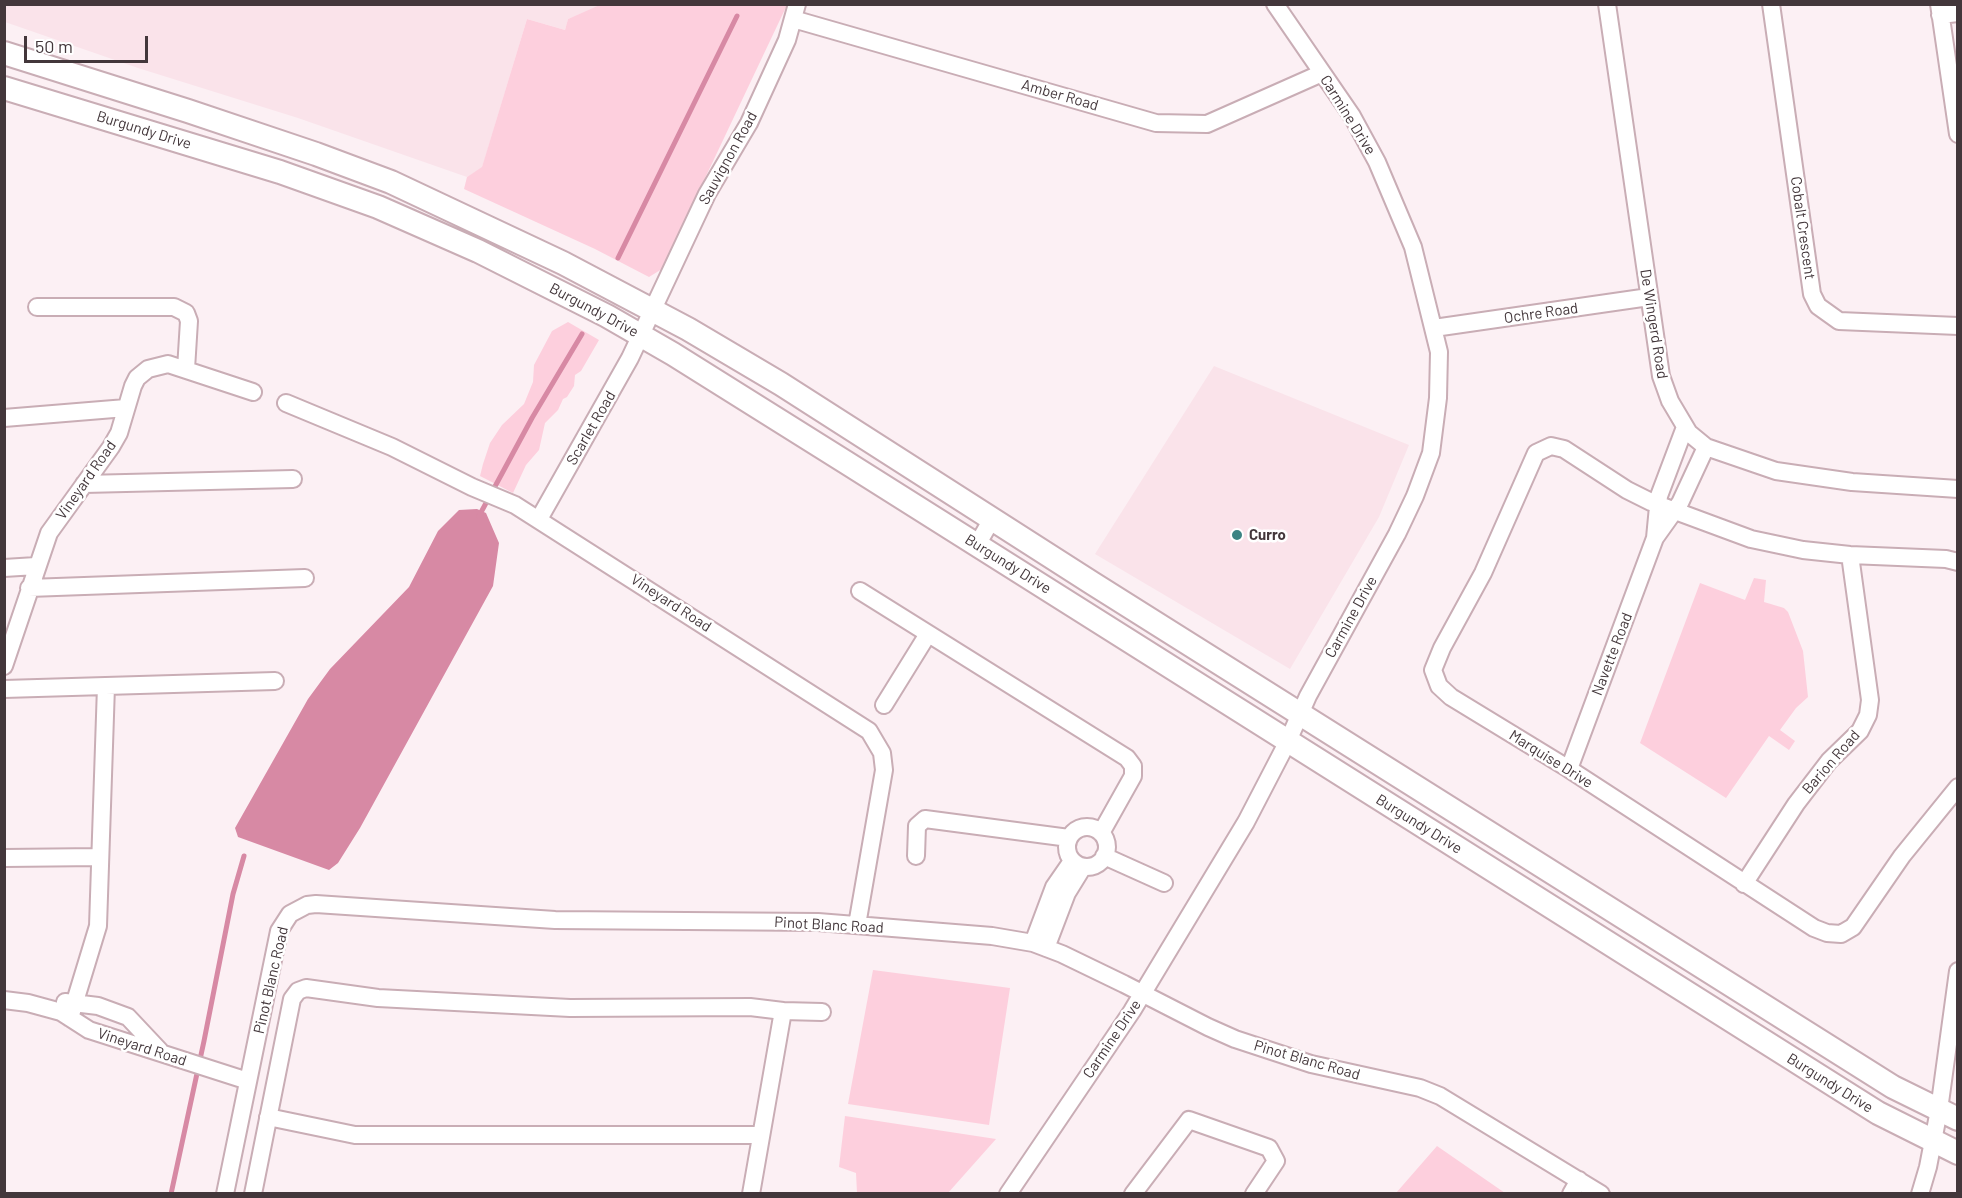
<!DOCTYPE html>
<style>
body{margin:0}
#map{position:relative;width:1962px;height:1198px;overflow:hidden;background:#fcf0f4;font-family:Barlow,sans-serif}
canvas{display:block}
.frame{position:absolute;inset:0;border:6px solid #43373b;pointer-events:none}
.scale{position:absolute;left:24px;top:36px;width:124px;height:27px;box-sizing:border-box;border:3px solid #43373b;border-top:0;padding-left:8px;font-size:18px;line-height:21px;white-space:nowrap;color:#43373b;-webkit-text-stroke:4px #fff;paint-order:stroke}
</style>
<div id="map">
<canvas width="1962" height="1198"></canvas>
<div class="frame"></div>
<div class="scale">50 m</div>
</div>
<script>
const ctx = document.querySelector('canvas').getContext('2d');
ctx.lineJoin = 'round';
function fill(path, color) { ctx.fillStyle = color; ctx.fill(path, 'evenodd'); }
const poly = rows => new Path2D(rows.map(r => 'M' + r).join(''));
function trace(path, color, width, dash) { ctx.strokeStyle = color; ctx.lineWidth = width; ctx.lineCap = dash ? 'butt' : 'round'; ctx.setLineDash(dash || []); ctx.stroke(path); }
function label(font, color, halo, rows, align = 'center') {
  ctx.font = font + ' Barlow,sans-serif'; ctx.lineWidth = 5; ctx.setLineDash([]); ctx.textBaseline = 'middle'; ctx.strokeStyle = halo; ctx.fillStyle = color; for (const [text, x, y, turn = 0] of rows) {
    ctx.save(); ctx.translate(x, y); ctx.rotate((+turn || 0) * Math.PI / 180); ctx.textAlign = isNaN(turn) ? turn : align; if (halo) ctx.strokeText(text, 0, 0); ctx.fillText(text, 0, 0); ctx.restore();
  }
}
fill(poly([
 [5,4,602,5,568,19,565,30,527,19,482,168,467,177,298,118,138,68,5,22],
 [1214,366,1409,445,1379,517,1290,669,1095,554]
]), '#fae3ea');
fill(poly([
 [602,4,787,5,662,269,649,277,595,249,464,189,467,177,482,167,527,19,565,30,568,19],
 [568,322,599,340,581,371,575,375,574,386,567,397,563,399,558,410,545,423,539,450,526,465,513,493,480,476,483,464,490,443,502,425,524,404,533,382,534,365,552,331],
 [1754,578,1766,580,1764,602,1784,608,1788,612,1803,651,1808,697,1796,708,1780,730,1795,741,1789,750,1769,736,1726,798,1640,743,1700,583,1745,600],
 [873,970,1010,988,989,1125,848,1104],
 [845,1116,996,1139,948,1193,857,1193,856,1173,839,1167],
 [1437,1146,1505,1193,1396,1193]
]), '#fdcfdd');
fill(poly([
 [477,509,486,513,499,543,493,586,360,828,338,863,329,870,238,837,235,828,308,699,330,669,409,587,438,531,459,510]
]), '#d789a4');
trace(poly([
 [618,258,737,16],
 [479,516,532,418,582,334],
 [171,1194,204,1041,233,894,244,856]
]), '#d789a4', 5);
const minor = poly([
 [1607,4,1661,376,1670,401,1689,433,1706,447,1776,471,1852,482,1958,489],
 [1771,4,1812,294,1818,306,1839,321,1958,326],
 [1939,4,1958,134],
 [1940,15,1958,13],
 [793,19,1156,123,1207,124,1322,73],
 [37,307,174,307,186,313,189,321,186,369],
 [1434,328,1649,297],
 [286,403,392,447,472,487,515,505,869,731,882,753,884,770,857,925],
 [4,418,126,408],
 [84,484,293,479],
 [539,519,630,358,707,194,749,123,787,40,797,4],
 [1655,538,1659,496,1685,427],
 [977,545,992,519],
 [1958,562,1946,559,1850,555,1803,550,1751,539,1651,502,1627,490,1564,449,1551,446,1536,453,1483,573,1442,648,1433,670,1439,686,1451,697,1569,769,1814,928,1827,933,1841,934,1853,927,1902,856,1958,787],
 [4,568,36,566],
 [29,588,305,578],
 [860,591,1127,758,1133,766,1133,776,1101,833],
 [4,666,49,533,111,447,119,433,133,386,137,378,148,369,168,364,253,392],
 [4,689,275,681],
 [884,705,928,634],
 [1569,769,1655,538,1680,503,1706,447],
 '1067 847a20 20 0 1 1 40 0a20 20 0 1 1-40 0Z',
 [916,856,917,826,925,819,1069,838],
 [1104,856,1164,883],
 [4,858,100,857],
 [1744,884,1796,804,1829,761,1860,731,1868,715,1870,700,1850,555],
 [1033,943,1054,887,1072,861],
 [1046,948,1067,893,1083,867],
 [4,1000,28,1003,61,1012,89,1030,248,1081],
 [65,1002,98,1006,128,1017,160,1051],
 [783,1011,822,1012],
 [70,1018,98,926,106,686],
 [268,1117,355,1135,761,1135],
 [225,1194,279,931,290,914,307,905,316,904,555,920,818,922,992,936,1033,943,1062,954,1124,984,1208,1027,1235,1039,1311,1064,1420,1088,1440,1096,1601,1194],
 [253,1194,292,999,298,991,306,988,378,998,570,1008,750,1007,783,1011,751,1194],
 [1008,1194,1132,1011,1246,822,1288,741,1308,696,1397,534,1415,496,1431,453,1438,398,1439,352,1413,247,1377,162,1352,116,1275,4],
 [1133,1194,1189,1120,1269,1148,1276,1161,1254,1194],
 [1571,1194,1579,1180],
 [1920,1194,1928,1167,1939,1110,1958,971]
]);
const secondary = poly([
 [4,53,188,111,316,154,391,182,563,263,688,329,781,384,1092,583,1893,1087,1958,1119],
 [4,88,280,172,378,207,478,251,607,316,673,354,847,463,1878,1113,1958,1153]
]);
trace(minor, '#c9adb5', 20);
trace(secondary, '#c9adb5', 26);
trace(minor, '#fff', 16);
trace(secondary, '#fff', 22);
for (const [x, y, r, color] of [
 [1237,535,6,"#3b8383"]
]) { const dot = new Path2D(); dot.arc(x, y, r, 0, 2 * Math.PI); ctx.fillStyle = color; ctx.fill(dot); trace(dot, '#fff', 2); }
label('15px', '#43373b', '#fff', [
 ["Amber Road",1060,95,16],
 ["Carmine Drive",1348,115,58],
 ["Burgundy Drive",144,130,17],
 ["Sauvignon Road",728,158,-61],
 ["Cobalt Crescent",1803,228,82],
 ["Burgundy Drive",594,310,28],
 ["Ochre Road",1541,313,-8],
 ["De Wingerd Road",1654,324,81],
 ["Scarlet Road",591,428,-60],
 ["Vineyard Road",86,480,-55],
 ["Burgundy Drive",1008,564,32],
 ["Vineyard Road",671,603,33],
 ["Carmine Drive",1351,617,-61],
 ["Navette Road",1612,654,-69],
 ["Marquise Drive",1551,759,32],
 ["Barion Road",1831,762,-49],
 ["Burgundy Drive",1419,824,32],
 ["Pinot Blanc Road",829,925,3],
 ["Pinot Blanc Road",271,980,-77],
 ["Carmine Drive",1112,1039,-56],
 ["Vineyard Road",142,1047,18],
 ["Pinot Blanc Road",1307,1060,16],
 ["Burgundy Drive",1830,1083,32]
]);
label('bold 15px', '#43373b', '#fff', [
 ["Curro",1249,535]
], 'left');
</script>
